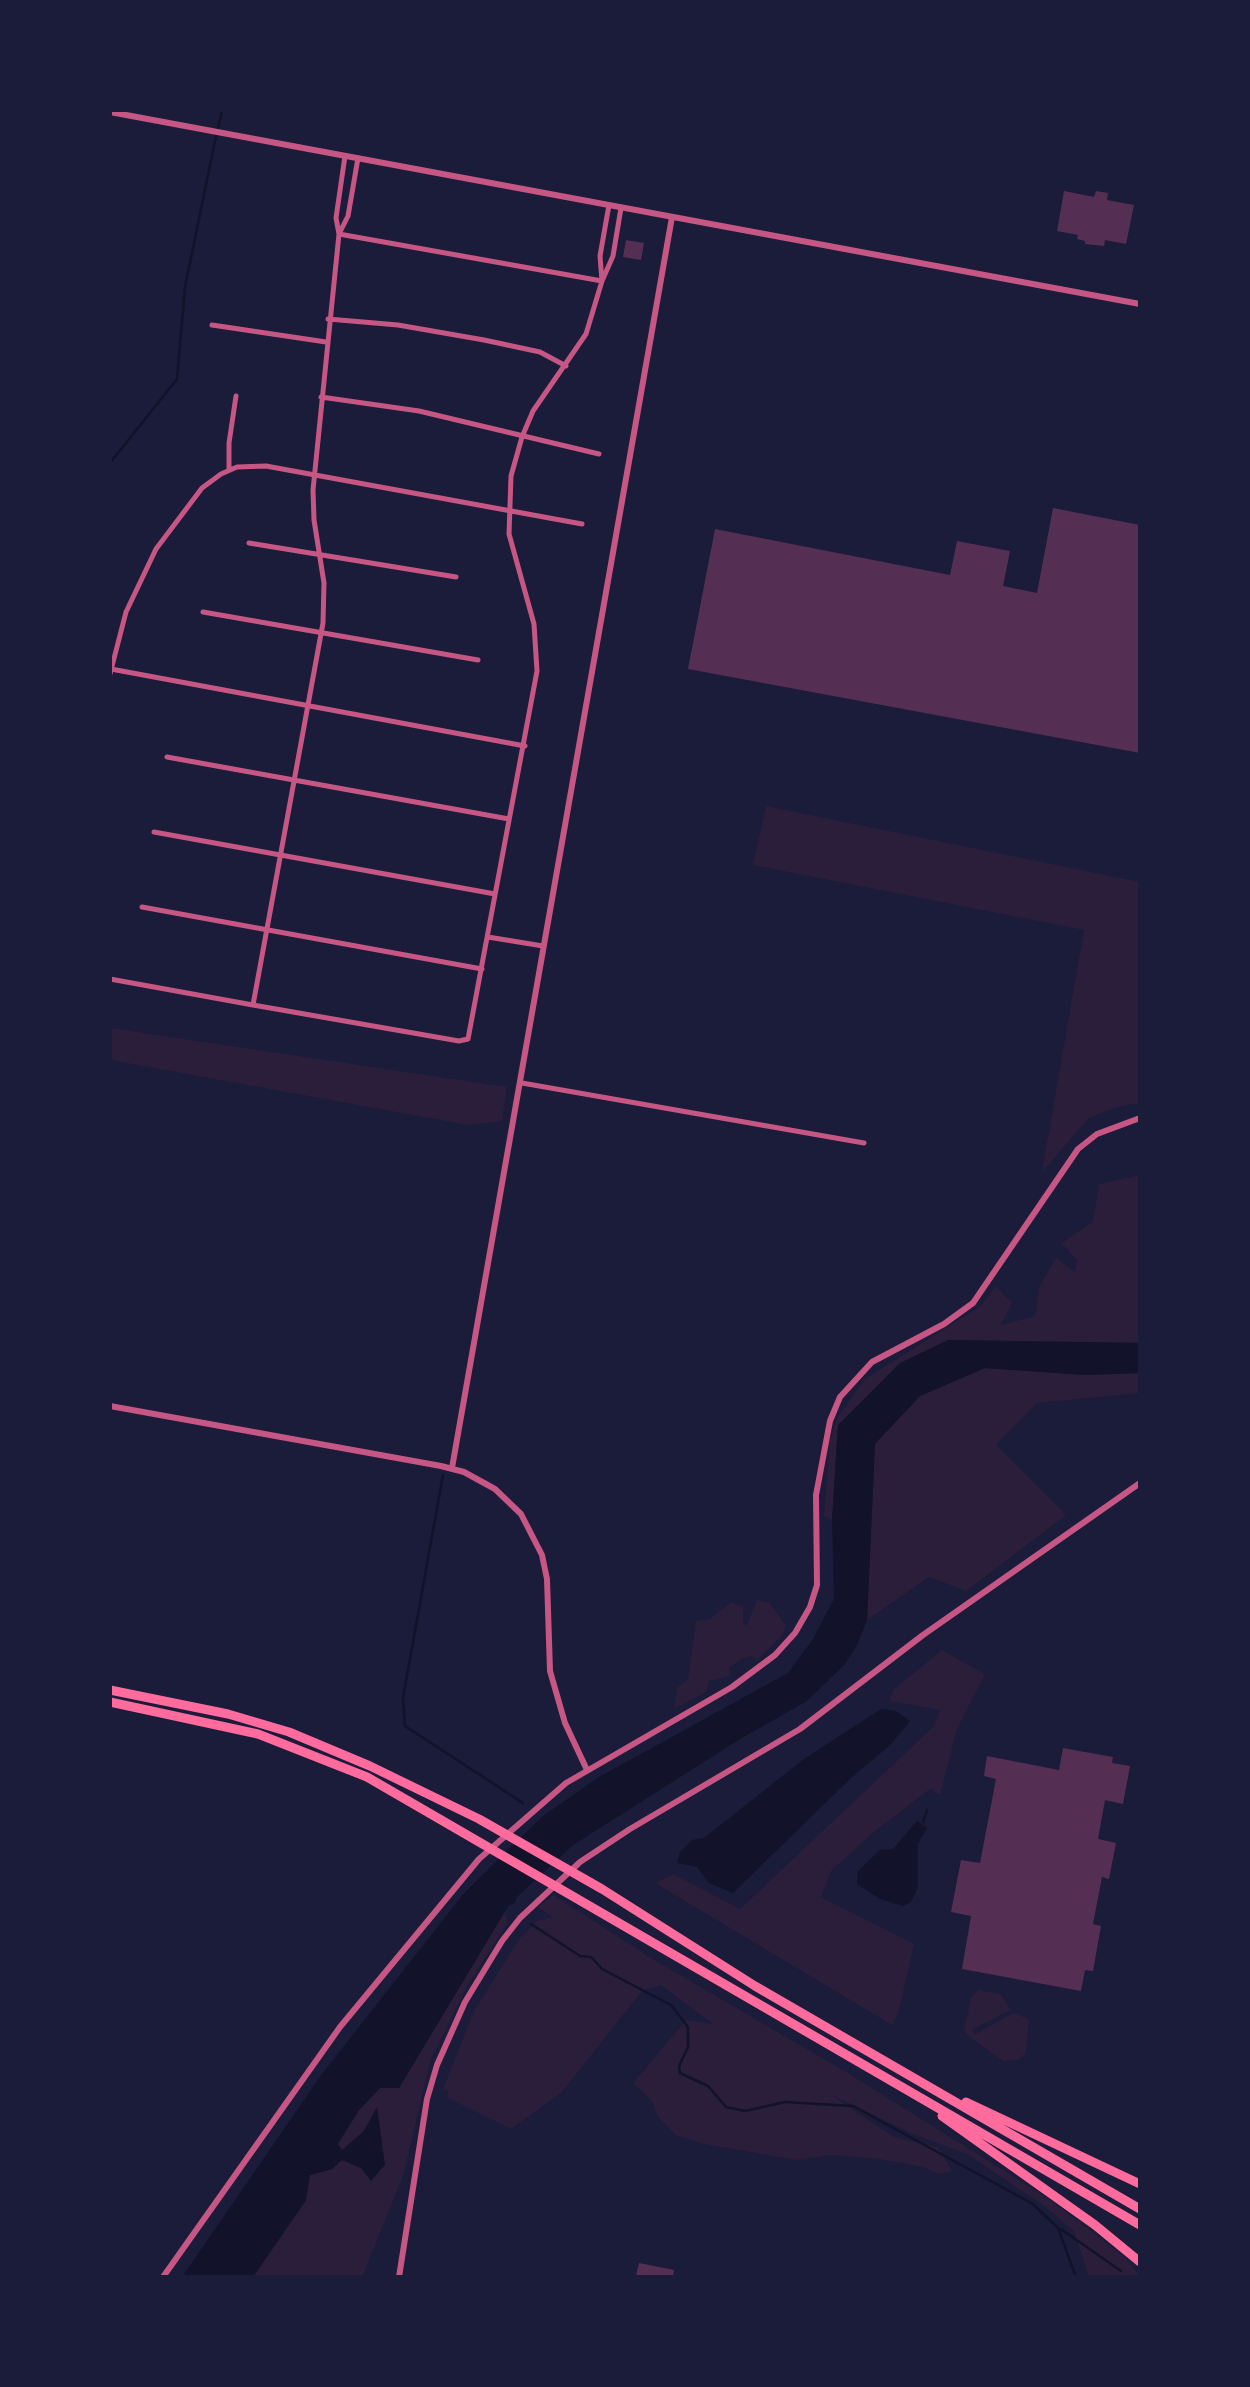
<!DOCTYPE html>
<style>
body{margin:0}
#map{position:relative;width:1250px;height:2387px;overflow:hidden;background:#1b1b3a;font-family:"Space Grotesk",sans-serif}
canvas{display:block}
.frame{position:absolute;inset:0;border:112px solid #1b1b3a;pointer-events:none}
</style>
<div id="map">
<canvas width="1250" height="2387"></canvas>
<div class="frame"></div>
</div>
<script>
const ctx = document.querySelector('canvas').getContext('2d');
ctx.lineJoin = 'round';
function fill(path, color) { ctx.fillStyle = color; ctx.fill(path, 'evenodd'); }
const poly = rows => new Path2D(rows.map(r => 'M' + r).join(''));
function trace(path, color, width, dash) { ctx.strokeStyle = color; ctx.lineWidth = width; ctx.lineCap = dash ? 'butt' : 'round'; ctx.setLineDash(dash || []); ctx.stroke(path); }
fill(poly([
 [766,806,1140,882,1140,1103,1117,1107,1089,1118,1042,1172,1084,930,753,865],
 [110,1028,507,1087,502,1121,468,1125,110,1060],
 [1140,1175,1140,1343,948,1340,838,1425,832,1520,824,1516,830,1441,837,1418,865,1379,981,1306,996,1286,1012,1303,1001,1325,1035,1316,1039,1287,1056,1258,1075,1272,1077,1260,1061,1243,1093,1222,1099,1184],
 [985,1368,1086,1375,1140,1373,1140,1393,1037,1403,996,1445,1066,1515,966,1591,929,1577,867,1620,875,1443,920,1396],
 [757,1600,770,1603,786,1626,781,1637,757,1660,752,1656,741,1659,729,1668,731,1676,709,1681,707,1691,674,1709,677,1688,688,1679,696,1621,710,1619,731,1602,743,1607,743,1624,747,1625],
 [942,1650,985,1674,957,1729,940,1795,930,1789,875,1831,831,1871,821,1897,914,1944,898,2014,892,2025,655,1883,673,1874,740,1909,933,1727,940,1710,889,1701,893,1690],
 [553,1895,656,1961,846,2072,1046,2197,1125,2257,1140,2277,1089,2277,1074,2231,1043,2205,967,2154,913,2134,830,2094,894,2137,938,2147,952,2171,938,2174,923,2167,879,2159,831,2155,796,2160,699,2143,676,2135,658,2117,652,2101,633,2083,686,2020,713,2024,661,1985,642,1991,562,2092,511,2129,448,2098,448,2091,443,2089,474,2011,519,1939,537,1921,553,1917,538,1907],
 [504,1912,508,1922,468,1985,431,2059,403,2176,362,2277,253,2277,306,2200,309,2175,332,2169,342,2160,361,2168,377,2108,364,2131,342,2151,337,2144,359,2110,380,2088,399,2088],
 [978,1990,1001,1994,1010,2010,972,2030,974,2035,1013,2013,1029,2019,1026,2052,1019,2060,1003,2061,967,2035,964,2029,971,1998]
]), '#2a1e3b');
fill(poly([
 [948,1340,1140,1343,1140,1373,1086,1375,985,1368,920,1396,875,1444,867,1620,856,1647,845,1664,807,1701,740,1739,573,1845,517,1897,514,1904,509,1905,399,2088,380,2088,359,2110,338,2144,342,2150,364,2131,377,2107,385,2165,371,2181,361,2168,342,2160,332,2169,310,2175,306,2200,253,2277,182,2277,322,2074,465,1892,543,1816,599,1777,788,1673,813,1639,834,1599,832,1520,838,1425,900,1363],
 [881,1709,896,1711,910,1721,890,1745,852,1777,733,1893,709,1883,697,1867,677,1863,680,1852,692,1840,704,1838,804,1759],
 [917,1821,927,1828,918,1844,918,1887,911,1902,903,1906,880,1899,857,1884,858,1871,880,1850,893,1849]
]), '#12122b');
trace(poly([
 [218,128,222,110],
 [110,463,177,379,185,287,216,136],
 [443,1475,403,1698,405,1726,523,1803],
 [923,1822,927,1810],
 [531,1924,580,1956,591,1957,602,1969,671,2005,688,2027,688,2047,679,2066,680,2073,708,2086,726,2107,745,2111,785,2102,853,2106,1033,2204,1058,2228,1076,2277],
 [1061,2229,1121,2271]
]), '#12122b', 2.5);
fill(poly([
 [1064,191,1094,197,1096,191,1108,193,1107,200,1134,205,1126,244,1105,240,1104,246,1085,244,1085,241,1077,239,1078,235,1057,231],
 [626,240,644,243,641,260,623,257],
 [1053,508,1140,525,1140,753,688,669,715,529,950,575,957,541,1010,551,1003,586,1037,593],
 [1063,1748,1113,1757,1112,1763,1130,1766,1123,1804,1105,1800,1098,1839,1116,1843,1109,1879,1102,1877,1093,1924,1101,1926,1093,1971,1085,1970,1081,1991,962,1969,971,1916,951,1912,961,1860,980,1863,996,1779,984,1776,987,1756,1059,1770],
 [639,2263,674,2270,673,2277,636,2276]
]), '#542f53');
trace(poly([
 [345,156,336,218,339,234,348,216,358,158],
 [609,205,600,256,602,281,613,256,621,208],
 [328,319,398,325,484,340,540,352,566,366],
 [212,325,326,342],
 [321,397,419,411,599,454],
 [229,470,229,443,236,396],
 [249,543,456,577],
 [203,612,478,660],
 [111,669,525,746],
 [110,674,126,612,156,549,202,488,221,474,237,467,266,466,582,524],
 [167,757,509,819],
 [154,832,495,894],
 [142,907,482,969],
 [488,937,543,946],
 [110,979,253,1005,459,1041,468,1039,537,671,534,624,509,534,511,476,522,437,533,411,586,334,602,281,339,234,313,490,314,520,324,583,323,623,253,1005],
 [522,1083,864,1143]
]), '#c65784', 5);
trace(poly([
 [110,112,1140,304],
 [110,1406,441,1466,464,1472,495,1489,521,1514,542,1555,547,1579,550,1671,565,1723,587,1770],
 [452,1468,672,217],
 [163,2277,340,2027,479,1859,566,1783,732,1687,775,1655,795,1633,810,1607,817,1585,816,1495,830,1421,840,1397,872,1362,944,1324,973,1303,1078,1149,1097,1134,1140,1118],
 [399,2277,427,2099,437,2065,465,2002,502,1941,520,1918,580,1862,630,1829,800,1729,923,1635,1140,1483]
]), '#c65784', 6);
trace(poly([
 [110,1690,228,1714,289,1732,370,1766,479,1819,602,1889,755,1986,1140,2209],
 [110,1702,258,1734,367,1777,1140,2225],
 [966,2102,1140,2184],
 [942,2116,1095,2225,1140,2262]
]), '#ff6b9d', 9);
</script>
